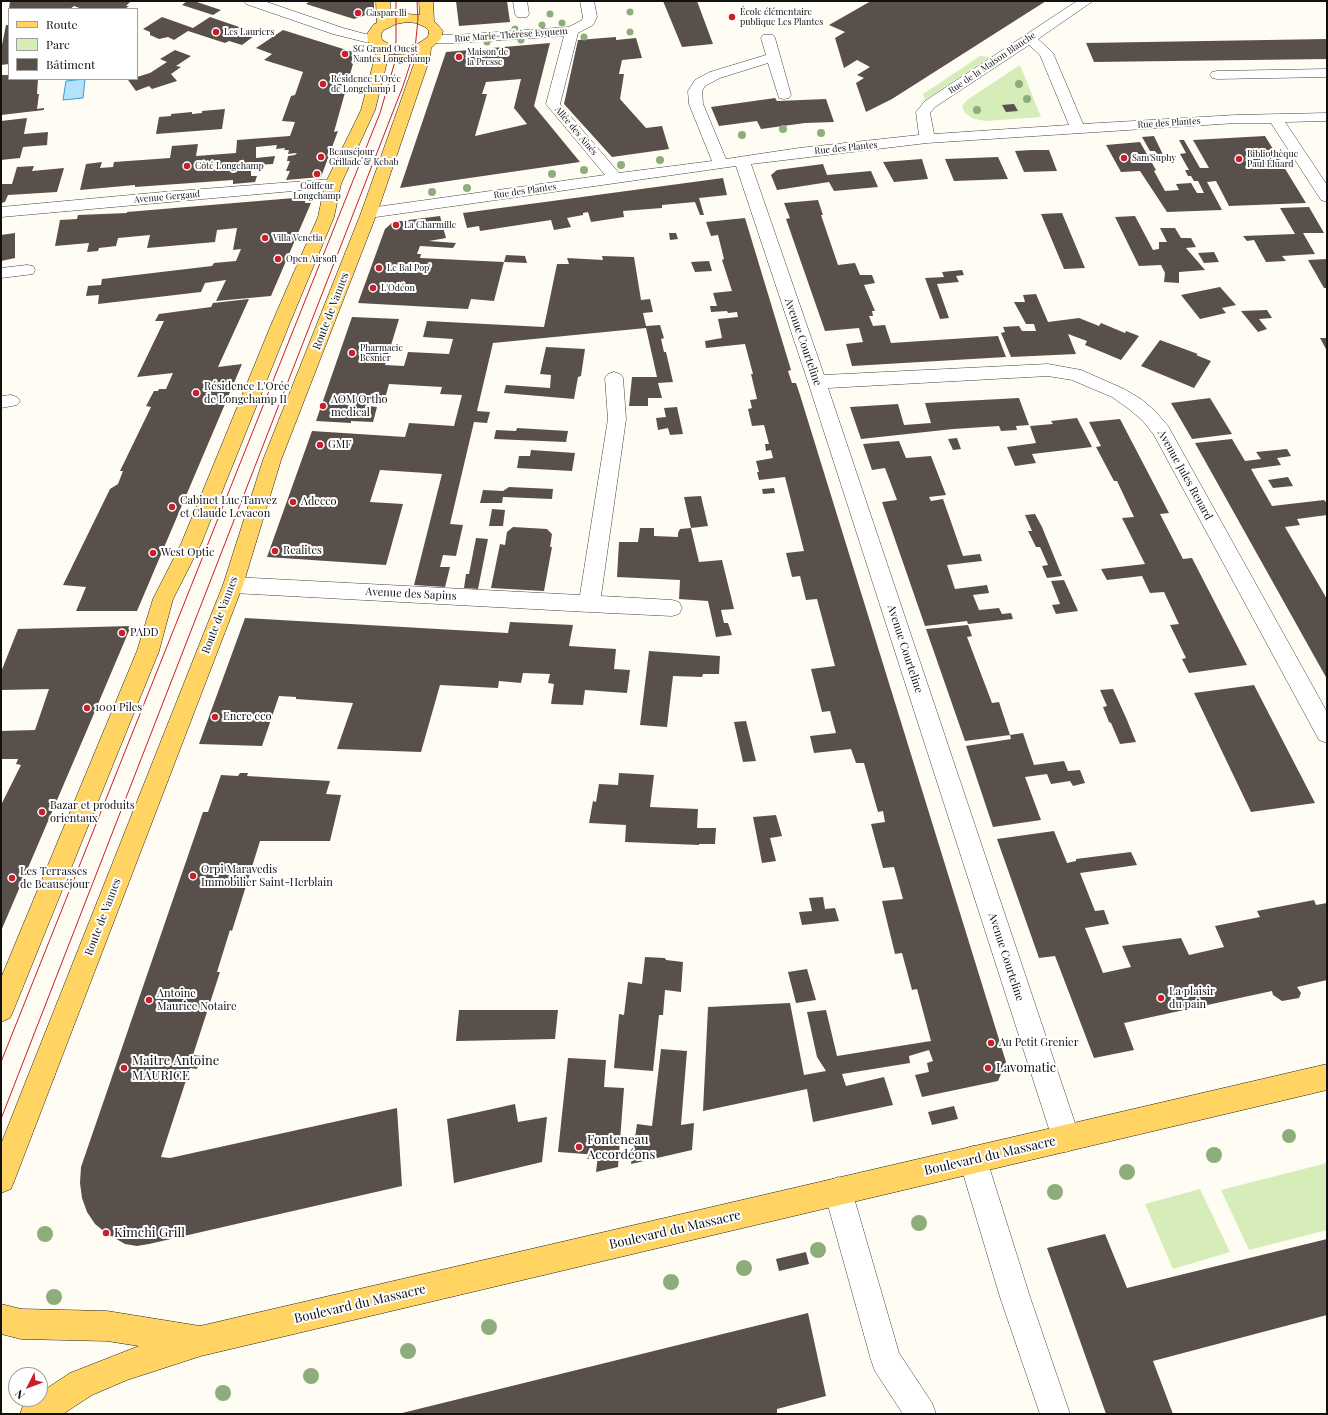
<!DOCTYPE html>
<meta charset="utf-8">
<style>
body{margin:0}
#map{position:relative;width:1328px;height:1415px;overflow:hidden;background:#fffcf3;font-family:"Playfair Display",serif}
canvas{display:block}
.frame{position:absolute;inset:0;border:2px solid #101010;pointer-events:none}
.legend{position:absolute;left:8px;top:8px;width:130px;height:72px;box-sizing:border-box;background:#fff;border:1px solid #9f9f9f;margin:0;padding:5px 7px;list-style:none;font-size:12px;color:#101010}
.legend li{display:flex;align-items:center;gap:8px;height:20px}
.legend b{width:20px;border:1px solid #9f9f9f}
.north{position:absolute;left:8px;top:1367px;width:40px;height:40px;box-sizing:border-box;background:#fff;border:1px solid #9f9f9f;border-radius:50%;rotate:228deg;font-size:11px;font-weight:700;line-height:16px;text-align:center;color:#101010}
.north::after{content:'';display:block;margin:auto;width:14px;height:18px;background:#ca1e2c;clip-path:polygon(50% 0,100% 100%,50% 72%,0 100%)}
</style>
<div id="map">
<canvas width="1328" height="1415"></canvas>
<div class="frame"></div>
<ul class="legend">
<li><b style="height:5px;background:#ffd463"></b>Route</li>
<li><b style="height:11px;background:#d6edb9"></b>Parc</li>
<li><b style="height:11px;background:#5a504b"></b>Bâtiment</li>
</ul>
<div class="north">N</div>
</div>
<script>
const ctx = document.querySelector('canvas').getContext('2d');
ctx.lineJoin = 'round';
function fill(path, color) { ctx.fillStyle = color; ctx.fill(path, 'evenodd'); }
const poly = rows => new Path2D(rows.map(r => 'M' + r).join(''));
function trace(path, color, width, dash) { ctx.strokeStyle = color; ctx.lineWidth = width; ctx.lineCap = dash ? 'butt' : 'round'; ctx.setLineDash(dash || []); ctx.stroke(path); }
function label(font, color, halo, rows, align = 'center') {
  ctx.font = font + ' "Playfair Display",serif'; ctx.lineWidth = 4; ctx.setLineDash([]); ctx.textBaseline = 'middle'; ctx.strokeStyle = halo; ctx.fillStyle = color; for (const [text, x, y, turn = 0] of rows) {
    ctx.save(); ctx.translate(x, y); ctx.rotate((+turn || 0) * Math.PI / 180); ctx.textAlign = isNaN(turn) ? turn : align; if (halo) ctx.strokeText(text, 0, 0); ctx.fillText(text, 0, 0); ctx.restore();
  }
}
fill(poly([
 [980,56,990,57,925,100,923,94],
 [1020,65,1041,117,986,121,974,119,965,113,962,106,967,100],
 [1327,1163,1327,1230,1249,1250,1221,1190],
 [1200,1189,1230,1252,1173,1269,1145,1204]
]), '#d6edb9');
const water = poly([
 [85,79,83,98,63,100,66,81,85,79]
]);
fill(water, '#b4e2fa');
trace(water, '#369cd6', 1);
fill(poly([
 [10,1,127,1,130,2,126,6,129,6,125,9,82,9,74,6,70,9,9,9],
 [187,1,194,1,221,10,213,15,182,5],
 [310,1,374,1,374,12,354,19,306,4],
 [456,1,507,1,510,22,459,26],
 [663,1,697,1,713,44,682,47],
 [871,1,1046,1,892,99,866,112,856,83,864,78,857,75,870,67,857,60,844,68,835,38,845,32,829,25],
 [162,17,193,28,210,17,245,29,240,32,254,36,242,45,229,41,225,43,188,31,174,40,168,37,159,39,150,35,150,32,143,29],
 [6,25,9,25,9,64,1,65,1,50],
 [283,30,356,53,334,132,338,131,321,177,286,180,290,171,286,171,290,161,287,161,288,156,295,155,297,153,288,154,289,150,284,150,285,148,276,149,277,145,256,147,256,158,275,156,273,164,235,166,234,171,251,169,251,176,257,176,255,182,233,184,233,180,135,187,135,185,80,190,86,164,102,162,100,168,113,167,114,162,170,158,172,146,198,144,196,156,236,153,237,140,290,136,295,122,282,121,291,96,295,95,303,72,264,60,272,54,256,48],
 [616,37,616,40,636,38,642,58,622,60,619,74,624,74,620,99,646,128,662,126,669,149,612,157,564,104,578,40],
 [1327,39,1327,59,1094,62,1086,43],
 [550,43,534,106,580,162,400,188,446,52],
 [521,79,514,108,527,124,475,136,487,94,482,94,486,82],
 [175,50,191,56,176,66,181,67,171,74,177,81,152,89,149,86,136,91,128,80,137,79,137,77,150,73,167,62,160,59],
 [1,75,9,75,9,79,38,79,37,94,39,94,37,109,44,108,44,110,1,115],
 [775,98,777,101,826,99,834,122,805,123,761,129,757,121,719,126,711,107],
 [1014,104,1018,111,1006,112,1002,105],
 [225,109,222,129,156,134,159,117,171,116,171,114,192,112,192,114,202,113,202,111],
 [27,118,24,134,48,132,47,145,23,147,20,158,1,160,1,121],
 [1154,136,1166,161,1161,161,1155,151,1150,151,1142,137],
 [1265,136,1306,203,1229,206,1216,181,1207,182,1222,210,1167,212,1140,171,1121,172,1106,145,1140,142,1156,170,1154,171,1165,191,1179,190,1176,184,1191,183,1197,193,1204,193,1198,181,1194,181,1191,176,1188,176,1185,170,1189,170,1180,154,1186,153,1179,140,1184,140,1200,168,1209,168,1193,140],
 [1031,150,1049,150,1057,171,1024,172,1015,151],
 [998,157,1008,179,954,181,945,159],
 [922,159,928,179,894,182,883,162],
 [823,164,827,175,871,171,878,187,834,191,829,182,777,190,771,175,777,170],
 [34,166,32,171,64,168,57,192,8,195,5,202,1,203,1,184,12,184,17,167],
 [723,178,727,195,699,198,704,215,700,215,695,202,662,205,662,208,623,211,624,217,591,222,588,212,583,213,583,215,567,218,571,227,554,230,551,220,480,231,479,226,467,228,463,213],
 [306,197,305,203,311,203,271,296,216,301,226,280,205,283,201,292,98,304,99,295,86,296,88,286,101,285,102,279,212,266,214,263,236,261,241,249,233,250,237,228,217,230,215,242,147,248,150,235,118,238,116,246,99,248,98,251,87,252,89,243,55,246,60,220,77,219,78,215,127,213,127,212],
 [818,200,823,215,821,215,838,265,855,263,860,275,872,275,875,283,864,285,875,311,872,311,873,316,869,316,873,326,885,325,891,343,998,336,1006,357,852,366,846,344,863,342,859,328,825,331,786,219,790,218,784,203],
 [1309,207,1324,233,1303,233,1315,254,1282,256,1286,261,1266,262,1254,240,1247,241,1243,236,1295,234,1280,208],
 [1062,213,1085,268,1064,269,1041,214],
 [440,216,446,238,429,241,456,243,453,248,420,246,417,254,421,254,420,258,504,262,494,301,471,299,468,309,358,303,385,229,393,222],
 [1135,216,1153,250,1159,249,1159,242,1167,242,1160,228,1175,228,1181,238,1191,238,1196,247,1186,248,1205,270,1179,272,1179,283,1164,282,1165,273,1161,265,1139,266,1115,217],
 [745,218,791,370,788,371,792,383,796,383,800,395,1006,1062,998,1081,922,1097,915,1075,929,1072,927,1063,933,1061,929,1050,909,1056,910,1063,842,1074,846,1086,884,1077,893,1105,813,1122,807,1089,703,1111,708,1007,790,1003,804,1075,826,1071,817,1057,807,1012,826,1010,837,1056,931,1041,917,989,912,990,902,953,895,954,882,901,903,899,894,867,883,868,871,824,885,822,883,811,878,812,864,763,856,763,851,749,814,753,810,736,836,733,830,711,822,712,811,669,835,666,817,599,806,600,800,576,792,577,786,553,804,551,785,477,759,480,757,472,759,472,756,461,773,458,771,450,766,451,765,444,769,444,764,425,752,426,748,409,752,408,750,400,757,399,751,374,753,374,745,344,706,348,705,341,722,338,718,319,738,317,737,312,728,313,727,311,711,312,710,306,717,306,713,293,732,291,722,260,724,259,718,235,711,236,706,222],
 [15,233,15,258,1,261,1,235],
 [669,233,676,233,678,239,670,240],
 [1214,252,1219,262,1204,263,1198,253],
 [506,255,525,256,527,263,504,262],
 [602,256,634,257,641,300,650,299,653,312,643,313,646,326,660,325,664,338,661,339,664,352,666,352,673,382,658,383,662,398,648,398,648,406,629,406,632,377,657,377,646,328,493,343,477,411,490,412,487,423,474,422,450,524,463,525,456,556,443,555,440,567,450,567,445,587,414,585,442,474,380,470,370,502,403,504,386,565,267,557,312,431,405,437,409,423,454,426,462,395,440,394,442,387,389,384,386,395,382,395,380,402,370,402,368,406,377,407,373,422,351,421,351,423,316,421,352,317,399,319,385,365,404,366,408,352,449,354,453,339,423,337,427,321,544,327,557,264,569,264,567,258,603,260],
 [1327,259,1327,288,1324,288,1308,260],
 [709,261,712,271,695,272,691,262],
 [962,270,964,275,956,276,959,282,937,284,949,318,940,319,925,278,944,277,942,272],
 [1220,287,1236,305,1222,308,1226,313,1200,319,1181,295],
 [1036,294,1048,322,1079,318,1099,326,1101,323,1125,333,1126,331,1139,336,1121,360,1085,345,1087,341,1068,334,1076,354,1011,357,1001,333,1005,332,1003,327,1019,326,1022,331,1036,331,1034,324,1026,324,1014,302,1025,302,1023,295],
 [249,299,218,367,242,364,137,611,76,611,86,587,63,585,110,489,118,484,123,471,120,471,151,407,146,406,154,391,158,391,159,389,166,389,173,373,137,377,164,321,155,321,159,314,211,307,213,303],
 [1267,310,1272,318,1259,319,1267,329,1258,332,1241,311],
 [1320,338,1327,338,1327,351],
 [1160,340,1198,354,1196,355,1211,361,1194,388,1141,366],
 [546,347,585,349,581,376,578,377,574,399,504,393,506,385,550,388,551,375,540,374],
 [1019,398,1029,425,1016,426,1017,430,1001,431,999,426,953,429,861,439,850,407,898,404,904,425,931,423,925,403],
 [1210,398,1232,434,1192,439,1171,403],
 [677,407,683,434,670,435,668,428,658,430,656,418,666,417,664,408],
 [1077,418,1092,447,1032,454,1036,463,1015,466,1007,447,1036,443,1030,426,1053,424,1051,421],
 [1120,419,1169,513,1160,514,1183,559,1192,558,1247,665,1189,673,1182,659,1186,658,1170,625,1179,624,1164,592,1150,593,1142,576,1107,580,1101,569,1145,564,1122,518,1134,517,1117,481,1114,481,1096,447,1101,446,1089,422],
 [517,428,568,431,566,442,494,439,496,430,516,431],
 [957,438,961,449,953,450,948,439],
 [1232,439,1245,461,1261,459,1256,452,1287,449,1291,456,1277,458,1281,465,1251,469,1272,506,1324,500,1327,503,1327,515,1297,519,1300,525,1285,527,1327,599,1327,679,1195,443],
 [899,441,906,458,931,456,946,495,929,497,931,501,943,499,963,556,980,554,982,561,947,565,955,589,987,585,989,593,973,595,979,610,999,608,1002,614,1011,613,1013,619,968,624,967,621,925,626,882,502,897,500,885,468,872,470,863,444],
 [531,450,575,453,572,471,517,468,519,456,530,456],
 [1288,477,1293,486,1273,488,1268,480],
 [509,487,553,489,552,499,503,497,502,503,480,503,483,490,503,491],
 [774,488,775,493,763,494,762,489],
 [701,496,708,526,691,528,684,497],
 [492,509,505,510,503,526,489,526],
 [1035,514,1042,527,1062,576,1047,578,1042,566,1048,565,1040,547,1036,547,1028,531,1032,531,1025,515],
 [513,527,547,529,552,534,550,547,552,547,544,591,491,588,500,544,505,545,507,532],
 [640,528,654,528,654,536,678,537,678,533,680,529,691,528,699,562,722,560,734,609,721,610,724,623,728,623,732,635,716,637,708,601,679,599,680,580,617,577,619,542,638,542],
 [476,538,488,539,478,589,464,588,466,574,469,574],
 [1064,580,1078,611,1056,614,1052,605,1060,604,1051,581],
 [245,618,508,633,510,622,573,625,569,646,616,649,614,669,630,670,627,693,585,690,583,705,551,704,554,684,548,683,550,674,523,673,521,683,499,681,498,688,440,685,421,752,337,749,353,703,296,699,296,697,279,696,262,746,199,744],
 [968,625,972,636,967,637,992,703,999,702,1010,735,965,741,926,629],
 [131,626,87,730,1,931,1,805,21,765,16,764,18,759,1,759,1,731,35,730,49,689,1,690,1,672,18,629],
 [649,651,720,656,719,674,703,674,702,677,673,676,667,727,640,725],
 [1254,685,1315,803,1251,812,1194,693],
 [1113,689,1127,720,1136,742,1120,744,1111,723,1109,722,1103,707,1107,706,1100,690],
 [746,721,756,761,743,762,734,722],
 [1023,733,1034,765,1064,761,1068,771,1080,770,1085,783,1073,786,1070,781,1051,784,1047,774,1025,777,1041,820,993,827,966,746,1011,739,1010,735],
 [240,773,248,773,247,776,330,781,326,794,341,795,330,841,260,841,232,931,230,930,217,972,220,972,193,1055,201,1056,197,1069,190,1068,161,1157,170,1158,397,1108,402,1186,149,1244,137,1246,125,1244,106,1233,95,1224,87,1212,82,1198,80,1183,81,1167,203,812,208,812,221,775,238,776],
 [619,773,654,775,650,807,698,809,697,828,716,828,715,844,699,844,699,845,625,842,626,825,589,823,593,801,596,802,599,784,618,785],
 [776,815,782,836,770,838,776,861,762,863,753,817],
 [1054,831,1067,863,1076,861,1076,859,1131,852,1137,865,1080,873,1095,911,1104,910,1109,924,1085,928,1103,973,1131,967,1122,946,1181,938,1189,955,1224,947,1215,926,1260,917,1257,911,1314,900,1316,905,1327,903,1327,980,1297,987,1301,993,1299,998,1282,1001,1273,995,1272,991,1124,1023,1134,1050,1094,1058,1055,956,1039,958,997,839],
 [823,897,825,909,835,908,839,921,802,925,799,912,812,911,809,898],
 [645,957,665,958,666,960,683,962,681,992,665,990,663,1015,659,1015,653,1071,614,1068,619,1014,624,1015,628,982,642,984],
 [807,969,816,1000,796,1003,788,972],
 [459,1010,558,1010,555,1039,456,1041],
 [661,1049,687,1051,681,1125,694,1123,692,1150,631,1164,637,1124,652,1126],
 [568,1058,606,1060,604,1087,624,1088,618,1167,596,1172,598,1155,558,1152],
 [515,1104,518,1122,547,1117,542,1162,454,1183,447,1119],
 [954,1106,958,1119,932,1125,928,1112],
 [1105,1234,1127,1288,1327,1239,1327,1315,1153,1361,1173,1414,1106,1414,1047,1248],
 [806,1252,809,1264,779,1271,776,1259],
 [808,1313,826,1396,777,1409,777,1414,398,1414]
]), '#5a504b');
const minor = poly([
 [244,1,264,1,343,28,365,34,379,35,381,38,379,41,365,42,333,34,246,4,244,1],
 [513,1,527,1,529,14,527,17,517,17,515,14,513,1],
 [580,1,594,1,597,17,593,25,578,33,560,104,619,173,712,161,689,104,688,91,695,80,710,72,766,55,761,38,763,35,773,35,775,38,791,95,789,98,784,99,779,98,768,63,720,78,705,86,702,91,703,104,726,159,799,148,919,135,916,112,925,101,1077,1,1093,1,1038,39,1053,53,1083,124,1236,115,1327,113,1327,121,1285,122,1327,185,1327,202,1321,200,1271,123,1236,123,927,143,751,164,824,375,1048,364,1081,370,1124,389,1141,399,1155,411,1168,426,1327,712,1327,743,1319,740,1154,435,1143,421,1129,409,1112,397,1072,380,1048,376,828,388,1080,1138,1076,1148,1066,1152,1056,1148,1052,1138,808,382,736,166,369,218,363,216,361,213,363,210,369,208,605,175,546,104,564,36,456,43,434,43,429,42,427,39,429,36,434,35,456,35,569,27,582,20,583,17,580,1],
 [1029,45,1040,55,1069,125,934,134,930,113,935,107,1029,45],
 [1327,69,1327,77,1217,79,1212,78,1210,75,1212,72,1217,71,1327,69],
 [333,179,338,181,341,184,338,187,1,217,1,207,163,192,333,179],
 [27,265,33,266,35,270,33,274,1,278,1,268,27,265],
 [614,372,620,374,623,378,626,419,601,596,672,600,679,602,682,608,679,614,672,616,589,612,233,593,226,591,223,585,226,579,233,577,580,595,608,419,605,378,608,374,614,372],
 [11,395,17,397,20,401,17,405,1,408,1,396,11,395],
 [973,1146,983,1150,987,1160,1030,1297,1070,1414,1040,1414,1000,1297,959,1160,963,1150,973,1146],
 [838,1177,848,1181,852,1191,899,1353,932,1403,936,1414,903,1414,875,1371,871,1360,824,1191,828,1181,838,1177]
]);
const major = poly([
 [376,1,390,1,390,17,407,14,420,15,419,1,433,1,434,21,443,31,441,39,431,48,430,58,377,213,281,460,243,585,15,1179,11,1189,1,1193,1,1144,223,585,263,460,361,213,416,58,417,53,408,55,389,54,375,110,341,184,334,217,289,325,201,544,173,599,159,651,14,1009,10,1018,1,1022,1,978,137,651,153,599,181,544,271,325,318,217,325,184,361,110,377,49,368,42,367,34,374,24,377,23,376,1],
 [407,22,416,23,425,27,429,31,428,37,419,43,407,47,393,46,382,40,381,34,384,30,396,24,407,22],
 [1327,1064,1327,1090,201,1356,127,1380,92,1395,63,1414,20,1414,24,1403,30,1399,40,1399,40,1393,70,1373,139,1346,107,1341,21,1339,1,1334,1,1304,21,1309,107,1311,200,1326,1327,1064]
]);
trace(minor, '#434343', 1);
trace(major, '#212121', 1);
fill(minor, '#fff');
fill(major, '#ffd463');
trace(poly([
 [1,1062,380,113,394,65,396,41,396,1],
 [1,1119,403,86,415,49,418,19,417,1]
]), '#ca1e2c', 1);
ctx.fillStyle = '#8dad7c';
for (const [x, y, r] of [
 [630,12,3.5],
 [550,14,3.5],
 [562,23,3.5],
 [542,25,3.5],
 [515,29,3.5],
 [630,32,3.5],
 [584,37,3.5],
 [521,40,3.5],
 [487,42,3.5],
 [1019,84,4],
 [1027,99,4],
 [977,110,4],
 [783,129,4],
 [821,133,4],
 [742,135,4],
 [660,160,4],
 [621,165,4],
 [584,170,4],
 [552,174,4],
 [467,188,4],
 [432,192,4],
 [1289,1136,7],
 [1214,1155,8],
 [1127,1172,8],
 [1055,1192,8],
 [919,1223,8],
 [45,1234,8],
 [818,1250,8],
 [744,1268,8],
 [671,1282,8],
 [54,1297,8],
 [489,1327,8],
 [408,1351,8],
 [311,1376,8],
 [223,1393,8]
]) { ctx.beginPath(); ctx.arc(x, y, r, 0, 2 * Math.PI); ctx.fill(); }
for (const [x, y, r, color] of [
 [358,13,4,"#ca1e2c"],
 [732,17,4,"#ca1e2c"],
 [216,32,4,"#ca1e2c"],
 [345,54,4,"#ca1e2c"],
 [459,57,4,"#ca1e2c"],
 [323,84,4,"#ca1e2c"],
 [321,157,4,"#ca1e2c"],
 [1124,158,4,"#ca1e2c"],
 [1239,159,4,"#ca1e2c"],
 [187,166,4,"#ca1e2c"],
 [317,174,4,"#ca1e2c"],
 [396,225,4,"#ca1e2c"],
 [265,238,4,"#ca1e2c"],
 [278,259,4,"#ca1e2c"],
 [379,268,4,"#ca1e2c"],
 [373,288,4,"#ca1e2c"],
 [352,353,4,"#ca1e2c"],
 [196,393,4,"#ca1e2c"],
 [323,406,4,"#ca1e2c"],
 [320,445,4,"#ca1e2c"],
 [293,502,4,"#ca1e2c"],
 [172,507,4,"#ca1e2c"],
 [275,551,4,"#ca1e2c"],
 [153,553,4,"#ca1e2c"],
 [122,633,4,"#ca1e2c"],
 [87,708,4,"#ca1e2c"],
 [215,717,4,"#ca1e2c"],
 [42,812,4,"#ca1e2c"],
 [193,876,4,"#ca1e2c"],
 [12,878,4,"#ca1e2c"],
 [1161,998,4,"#ca1e2c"],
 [149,1000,4,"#ca1e2c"],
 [991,1043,4,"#ca1e2c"],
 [124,1068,4,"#ca1e2c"],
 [988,1068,4,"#ca1e2c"],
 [579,1147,4,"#ca1e2c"],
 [106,1233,4,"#ca1e2c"]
]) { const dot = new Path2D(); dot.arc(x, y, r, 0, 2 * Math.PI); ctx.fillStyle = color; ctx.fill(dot); trace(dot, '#fff', 1.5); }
label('9px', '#101010', '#fff', [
 ["École élémentaire",740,12],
 ["publique Les Plantes",740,22],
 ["Gasparelli",366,13],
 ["Les Lauriers",224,32],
 ["SG Grand Ouest",353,49],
 ["Nantes Longchamp",353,59],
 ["Maison de",467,52],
 ["la Presse",467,62],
 ["Résidence L'Orée",331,79],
 ["de Longchamp I",331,89],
 ["Beauséjour",329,152],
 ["Grillade & Kebab",329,162],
 ["Bibliothèque",1247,154],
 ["Paul Éluard",1247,164],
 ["Sam'Suphy",1132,158],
 ["Côté Longchamp",195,166],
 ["Coiffeur",317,186,"center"],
 ["Longchamp",317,196,"center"],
 ["La Charmille",404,225],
 ["Villa Venetia",273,238],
 ["Open Airsoft",286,259],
 ["Le Bal Pop'",387,268],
 ["L'Odéon",381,288],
 ["Pharmacie",360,348],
 ["Besnier",360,358]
], 'left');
label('9px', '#101010', '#fff', [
 ["Rue Marie-Thérèse Eyquem",511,35,-4],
 ["Rue de la Maison Blanche",992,63,-34],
 ["Rue des Plantes",1169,123,-4],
 ["Allée des Aînés",576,131,50],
 ["Rue des Plantes",846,148,-6],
 ["Rue des Plantes",525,191,-8],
 ["Avenue Gergaud",167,197,-5]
]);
label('11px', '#101010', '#fff', [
 ["Route de Vannes",331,311,-69],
 ["Avenue Courteline",803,342,71],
 ["Avenue Jules Renard",1185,475,61],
 ["Avenue des Sapins",411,594,3],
 ["Route de Vannes",220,615,-69],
 ["Avenue Courteline",905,649,72],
 ["Route de Vannes",103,917,-69],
 ["Avenue Courteline",1006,957,72]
]);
label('11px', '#101010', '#fff', [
 ["Résidence L'Orée",204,387],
 ["de Longchamp II",204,400],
 ["AOM Ortho",331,400],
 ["medical",331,413],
 ["GMF",328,445],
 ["Cabinet Luc Tanvez",180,501],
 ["et Claude Levacon",180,514],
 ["Adecco",301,502],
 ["Realites",283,551],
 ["West Optic",161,553],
 ["PADD",130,633],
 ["1001 Piles",95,708],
 ["Encre eco",223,717],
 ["Bazar et produits",50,806],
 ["orientaux",50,819],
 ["Orpi Maravedis",201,870],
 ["Immobilier Saint-Herblain",201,883],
 ["Les Terrasses",20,872],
 ["de Beauséjour",20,885],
 ["La plaisir",1169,992],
 ["du pain",1169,1005],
 ["Antoine",157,994],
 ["Maurice Notaire",157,1007],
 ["Au Petit Grenier",999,1043]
], 'left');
label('13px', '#101010', '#fff', [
 ["Maitre Antoine",132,1061],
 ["MAURICE",132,1076],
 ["Lavomatic",996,1068],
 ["Fonteneau",587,1140],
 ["Accordéons",587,1155],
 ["Kimchi Grill",114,1233]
], 'left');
label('13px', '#101010', '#fff', [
 ["Boulevard du Massacre",990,1156,-13],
 ["Boulevard du Massacre",675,1230,-13],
 ["Boulevard du Massacre",360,1304,-13]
]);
</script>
